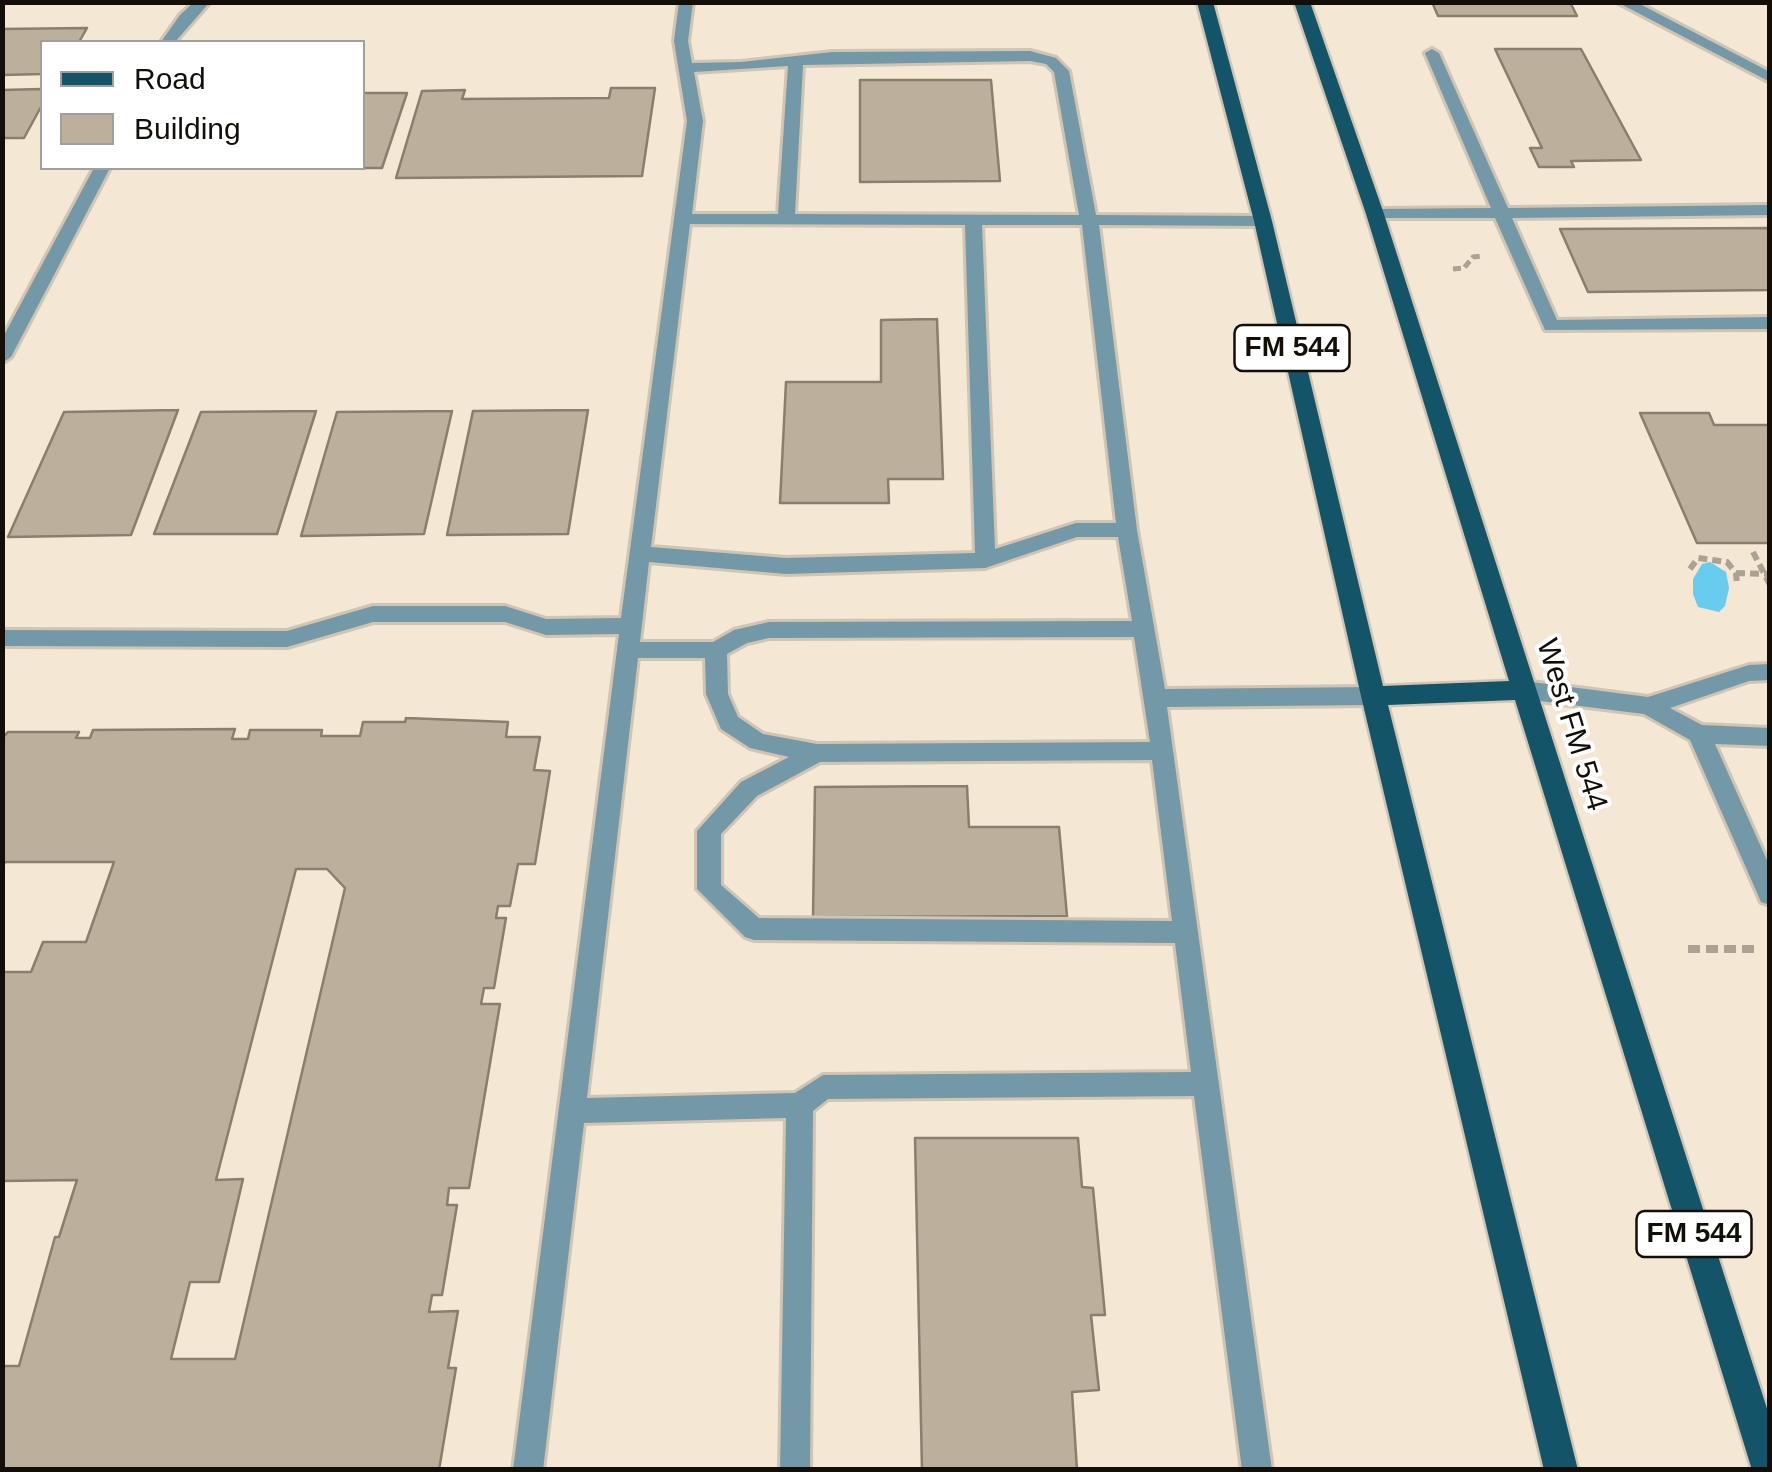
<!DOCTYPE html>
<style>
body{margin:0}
#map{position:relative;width:1772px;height:1472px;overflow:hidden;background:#f4e7d3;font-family:Helvetica,sans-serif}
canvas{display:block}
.frame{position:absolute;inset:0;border:5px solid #130f08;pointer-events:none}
.legend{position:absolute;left:40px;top:40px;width:325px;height:130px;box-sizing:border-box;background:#fff;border:2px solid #a19f9c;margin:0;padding:12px 18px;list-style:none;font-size:30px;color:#130f08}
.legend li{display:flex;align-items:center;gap:20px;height:50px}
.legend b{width:50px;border:2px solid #a19f9c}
</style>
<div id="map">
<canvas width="1772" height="1472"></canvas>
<div class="frame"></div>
<ul class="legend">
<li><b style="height:12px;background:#135469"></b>Road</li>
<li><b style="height:28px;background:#bcb09d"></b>Building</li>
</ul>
</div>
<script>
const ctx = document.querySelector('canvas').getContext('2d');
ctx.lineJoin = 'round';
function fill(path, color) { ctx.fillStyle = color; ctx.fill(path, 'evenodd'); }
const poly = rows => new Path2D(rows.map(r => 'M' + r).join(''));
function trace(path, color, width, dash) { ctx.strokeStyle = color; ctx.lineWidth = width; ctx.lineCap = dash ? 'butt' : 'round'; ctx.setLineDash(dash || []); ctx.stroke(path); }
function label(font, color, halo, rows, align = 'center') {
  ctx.font = font + ' Helvetica,sans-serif'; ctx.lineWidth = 8; ctx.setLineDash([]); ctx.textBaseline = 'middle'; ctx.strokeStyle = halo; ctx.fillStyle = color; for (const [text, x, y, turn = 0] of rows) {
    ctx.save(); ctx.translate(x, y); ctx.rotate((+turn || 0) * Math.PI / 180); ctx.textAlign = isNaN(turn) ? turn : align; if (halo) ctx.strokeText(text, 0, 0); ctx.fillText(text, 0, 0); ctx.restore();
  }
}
fill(poly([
 [1710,562,1726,572,1729,588,1725,606,1719,612,1698,607,1693,594,1693,579,1702,564]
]), '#68ccee');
const building = poly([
 [1432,2,1570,2,1577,16,1438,16,1432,2],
 [87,28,79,42,42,42,42,74,2,75,2,29,87,28],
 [1495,49,1581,49,1641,160,1571,161,1574,167,1539,167,1530,148,1542,148,1495,49],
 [860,80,991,80,1000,181,860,182,860,80],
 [611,88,655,88,642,176,396,178,422,91,465,90,462,99,609,98,611,88],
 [42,89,42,105,24,138,2,138,2,90,42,89],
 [362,93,407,93,382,168,136,168,362,168,362,93],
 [1770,228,1770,290,1588,292,1560,229,1770,228],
 [937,319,943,479,888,479,889,503,780,503,786,382,881,382,881,320,937,319],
 [178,410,131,535,8,537,64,412,178,410],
 [588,410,568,534,447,535,473,411,588,410],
 [316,411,277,534,154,534,201,412,316,411],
 [452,411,424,534,301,536,337,412,452,411],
 [1640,413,1709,413,1714,425,1770,425,1770,543,1697,543,1640,413],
 [406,718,508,722,506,737,540,737,534,770,550,771,535,864,518,864,510,906,498,906,496,918,506,918,494,988,484,988,481,1004,500,1004,469,1188,449,1188,447,1205,457,1205,442,1295,432,1295,429,1312,458,1311,448,1368,456,1368,439,1470,2,1470,2,1366,19,1366,55,1237,59,1237,77,1180,2,1181,2,972,31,972,43,942,86,942,114,862,5,862,2,868,2,738,8,732,79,732,76,738,90,738,93,730,235,729,232,739,248,739,250,730,322,730,321,736,360,736,363,722,405,722,406,718],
 [296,869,327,869,345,888,235,1359,171,1359,190,1282,219,1282,243,1179,216,1180,296,869],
 [967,786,969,827,1059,827,1067,916,813,917,815,787,967,786],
 [915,1138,1078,1138,1082,1187,1093,1188,1105,1315,1091,1315,1099,1390,1072,1392,1077,1470,922,1470,915,1138]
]);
fill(building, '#bcb09d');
trace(building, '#8a7e6c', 2.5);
const lane = poly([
 [194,2,210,2,175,42,161,42,180,15,194,2],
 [679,2,693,2,688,41,692,63,741,62,832,52,1030,51,1056,58,1069,71,1096,215,1263,216,1271,221,1263,226,1099,225,1137,530,1165,689,1373,687,1381,690,1384,696,1381,702,1373,705,1167,707,1272,1470,1242,1470,1194,1096,828,1099,813,1111,810,1470,780,1470,786,1118,584,1123,543,1470,513,1470,619,634,546,635,505,622,373,622,287,647,2,646,2,630,287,631,373,606,505,606,546,619,621,618,687,121,674,41,679,2],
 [1030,61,1046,64,1054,72,1079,215,795,214,803,65,1030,61],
 [788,66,778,214,692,214,703,121,694,72,788,66],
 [690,224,965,225,975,553,786,558,651,547,690,224],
 [982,225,1082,225,1116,523,1076,523,995,549,982,225],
 [1077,537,1118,537,1132,621,769,622,734,630,713,642,640,642,649,562,786,574,985,568,1077,537],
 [1134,637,1150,742,817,744,763,734,738,717,728,694,727,654,747,643,769,638,1134,637],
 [638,658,705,658,706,694,721,729,750,748,789,757,741,782,697,831,697,889,745,937,754,940,1175,943,1191,1072,823,1075,795,1093,587,1098,638,658],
 [1152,760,1172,921,759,918,721,885,721,834,757,796,820,762,1152,760],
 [1617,2,1636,2,1770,72,1770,82,1617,2],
 [1432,49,1439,53,1508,208,1770,205,1770,215,1512,218,1557,320,1770,317,1770,329,1545,330,1495,218,1369,218,1369,210,1375,209,1491,208,1425,53,1432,49],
 [94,168,110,168,11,357,2,363,2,339,94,168],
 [1770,664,1770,680,1749,681,1670,708,1702,725,1770,728,1770,746,1715,744,1770,867,1770,905,1761,902,1758,895,1690,740,1644,714,1524,699,1513,690,1524,681,1648,697,1749,665,1770,664]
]);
const primary = poly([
 [1197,2,1213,2,1272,221,1383,686,1509,681,1366,214,1294,2,1310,2,1384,214,1770,1418,1770,1470,1752,1470,1515,700,1388,705,1578,1470,1544,1470,1361,696,1254,221,1197,2]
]);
trace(lane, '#d0c4b3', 6);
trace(primary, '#d0c4b3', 5);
trace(poly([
 [1453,269,1464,268,1473,257,1481,256]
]), '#aca292', 5, [8, 4]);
trace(poly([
 [1753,552,1770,585],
 [1690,569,1698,558,1727,562,1736,573,1737,585],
 [1736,573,1770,574]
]), '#aca292', 6, [9, 5]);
trace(poly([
 [1688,949,1755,949]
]), '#aca292', 8, [12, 6]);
fill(lane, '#7399a8');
fill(primary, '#135469');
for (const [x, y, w] of [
 [1292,348,115],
 [1694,1234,115]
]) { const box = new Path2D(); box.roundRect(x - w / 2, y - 23, w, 46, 8); ctx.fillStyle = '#fff'; ctx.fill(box); trace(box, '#130f08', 2.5); }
label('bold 28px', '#130f08', null, [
 ["FM 544",1292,348],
 ["FM 544",1694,1234]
]);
label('30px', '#130f08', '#fff', [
 ["West FM 544",1571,725,73]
]);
</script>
